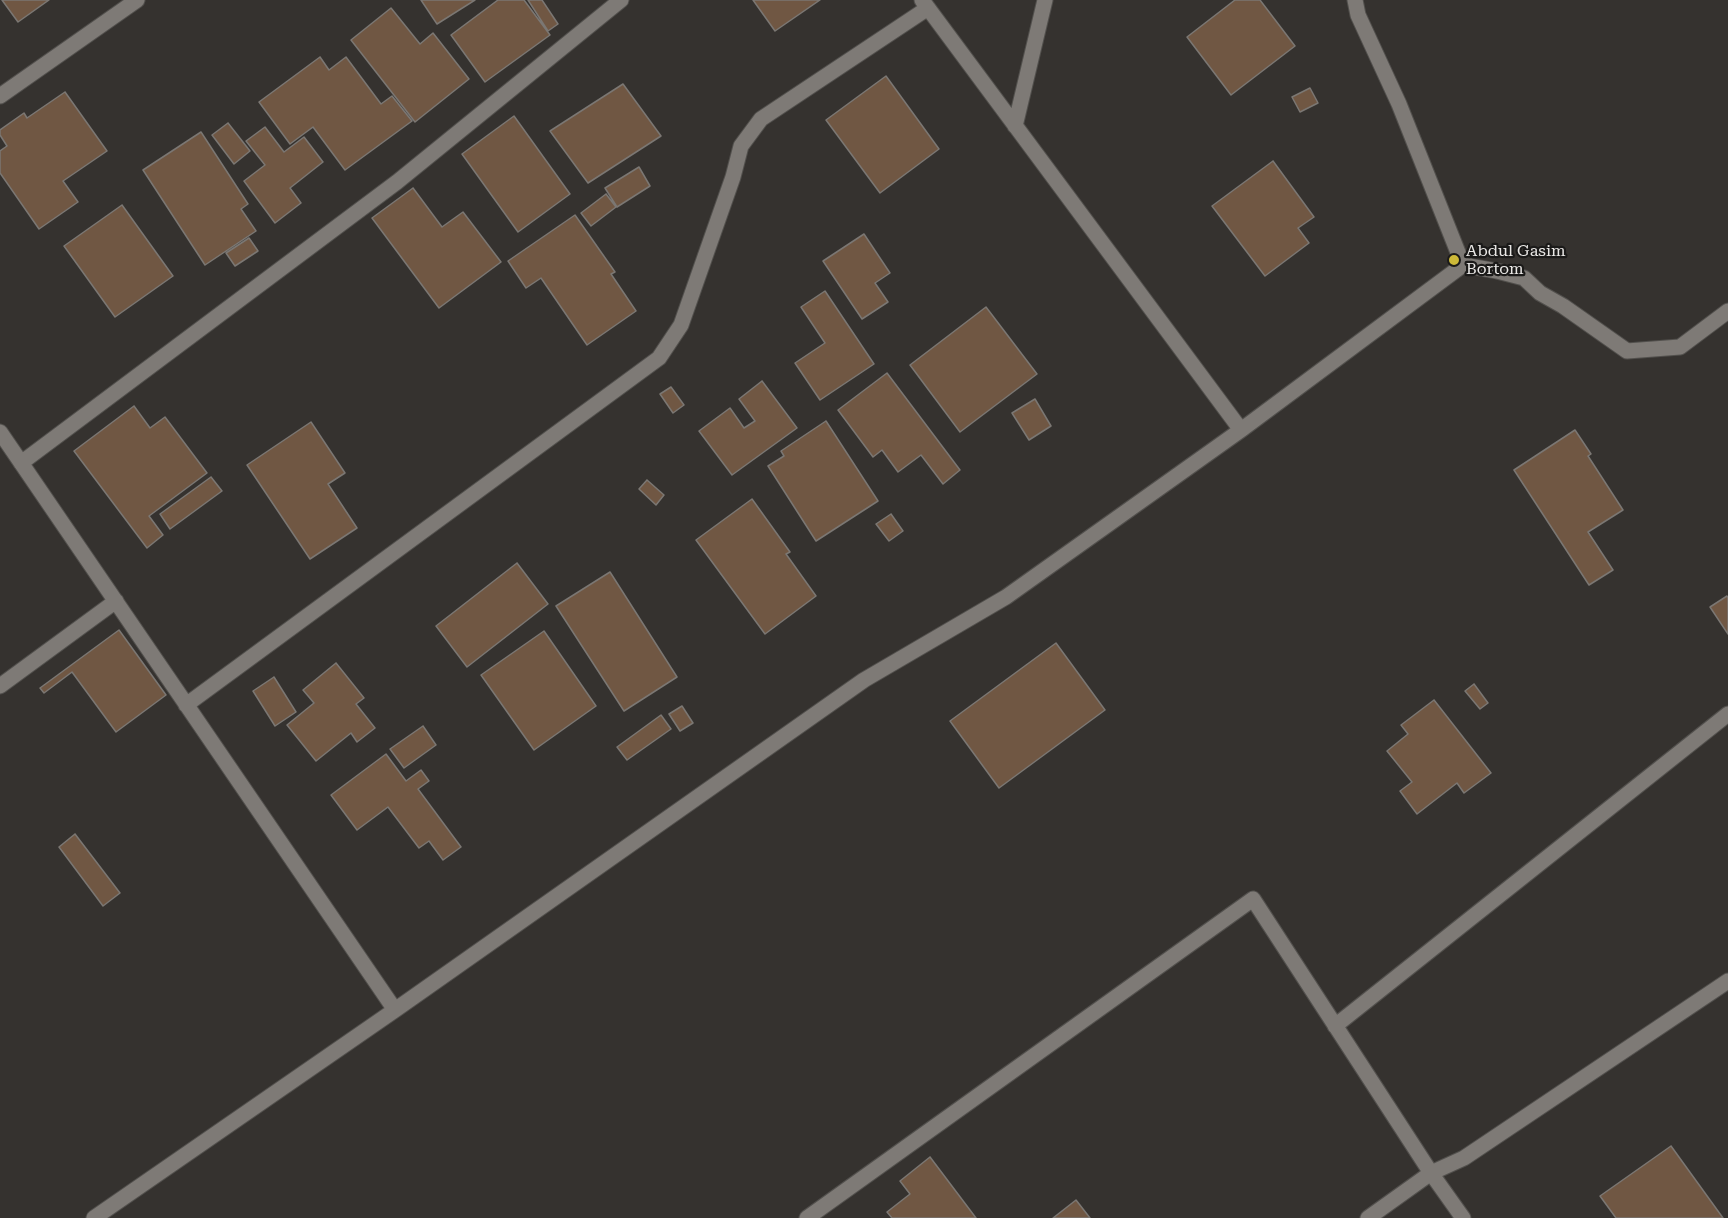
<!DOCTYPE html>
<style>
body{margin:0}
canvas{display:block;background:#35322f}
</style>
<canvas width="1728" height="1218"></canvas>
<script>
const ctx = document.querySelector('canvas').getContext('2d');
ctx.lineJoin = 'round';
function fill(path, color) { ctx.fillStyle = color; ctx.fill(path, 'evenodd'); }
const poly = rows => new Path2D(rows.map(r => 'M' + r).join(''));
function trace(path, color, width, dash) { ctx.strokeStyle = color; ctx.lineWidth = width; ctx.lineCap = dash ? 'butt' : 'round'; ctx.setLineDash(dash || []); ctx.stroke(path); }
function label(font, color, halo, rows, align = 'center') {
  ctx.font = font + ' "Roboto Serif",serif'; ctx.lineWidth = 4.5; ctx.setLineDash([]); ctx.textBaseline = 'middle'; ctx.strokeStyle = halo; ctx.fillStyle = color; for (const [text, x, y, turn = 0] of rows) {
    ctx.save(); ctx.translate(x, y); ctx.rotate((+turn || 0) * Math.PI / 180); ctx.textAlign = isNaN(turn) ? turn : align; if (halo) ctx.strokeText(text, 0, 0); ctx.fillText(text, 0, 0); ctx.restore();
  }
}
const building = poly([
 [2,0,49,0,18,22,2,0],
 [421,0,475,0,437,24,421,0],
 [498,0,524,0,550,35,485,82,451,35,498,0],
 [528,0,542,0,558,24,548,31,528,0],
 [753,0,820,0,775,31,753,0],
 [1235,0,1260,0,1295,46,1231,95,1187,37,1235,0],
 [391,8,420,44,433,33,469,79,415,122,351,40,391,8],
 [320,57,329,70,346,57,381,104,392,96,412,121,345,170,313,127,290,144,259,102,320,57],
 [886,76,939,149,880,193,826,120,886,76],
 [623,84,661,136,588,183,550,131,623,84],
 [1310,88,1318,103,1300,112,1292,97,1310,88],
 [65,92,107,151,63,181,78,202,39,229,0,173,0,151,7,146,0,135,0,130,24,113,27,118,65,92],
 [514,116,570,194,518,232,462,154,514,116],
 [228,123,250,151,234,164,212,135,228,123],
 [265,127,284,152,304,137,323,162,290,188,301,203,275,223,244,181,265,165,246,141,265,127],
 [201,132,248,204,241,209,256,231,205,265,143,170,201,132],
 [1273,161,1314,217,1298,228,1309,243,1265,276,1212,206,1273,161],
 [639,167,650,186,617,207,605,188,639,167],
 [413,188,442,227,463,212,501,262,439,308,372,218,413,188],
 [606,194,616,207,591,226,581,213,606,194],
 [122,205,173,276,115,317,64,246,122,205],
 [575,215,615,272,611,274,636,311,587,345,541,278,526,288,508,261,575,215],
 [864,234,890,273,875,283,888,302,862,319,823,261,864,234],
 [249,238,258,251,235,266,226,253,249,238],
 [825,291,874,364,820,400,795,363,825,343,801,307,825,291],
 [986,307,1037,374,960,432,910,365,986,307],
 [887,373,960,470,943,484,921,455,898,472,882,450,873,457,838,410,887,373],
 [762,381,797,428,732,475,699,431,730,408,744,428,755,421,739,399,762,381],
 [671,387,684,405,673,413,660,394,671,387],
 [1035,399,1051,426,1029,440,1012,413,1035,399],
 [134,406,150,428,165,417,207,473,149,516,163,535,147,548,74,451,134,406],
 [826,421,878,501,816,541,768,466,784,456,781,451,826,421],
 [311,422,345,473,328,484,357,528,310,559,247,465,311,422],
 [1575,430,1591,454,1588,456,1623,510,1588,532,1613,570,1589,585,1514,470,1575,430],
 [211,477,222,491,170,529,160,514,211,477],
 [647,480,664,495,656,505,639,489,647,480],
 [752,499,790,552,786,554,816,596,765,634,696,540,752,499],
 [891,514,903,531,889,541,876,524,891,514],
 [517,563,548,604,467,667,436,626,517,563],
 [610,572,677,677,624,711,556,606,610,572],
 [1727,596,1728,598,1728,634,1710,607,1727,596],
 [119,630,166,695,116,732,72,672,44,693,40,688,119,630],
 [544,631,596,706,534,750,481,675,544,631],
 [1056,643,1105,710,999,788,950,721,1056,643],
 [336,663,364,698,356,704,375,728,357,742,351,733,316,761,287,725,314,703,303,690,336,663],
 [274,677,296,712,275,726,253,691,274,677],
 [1474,684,1488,703,1480,709,1465,691,1474,684],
 [1434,700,1491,773,1464,793,1457,783,1417,814,1400,791,1412,782,1387,751,1408,734,1401,725,1434,700],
 [682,706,693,723,680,731,669,714,682,706],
 [661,715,671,729,627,760,617,747,661,715],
 [423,726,436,745,404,768,390,749,423,726],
 [386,754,406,781,421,770,429,781,418,789,461,847,443,860,429,841,419,848,388,807,357,830,331,795,386,754],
 [75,834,120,893,103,906,59,847,75,834],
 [1671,1146,1723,1218,1616,1218,1600,1196,1671,1146],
 [930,1157,976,1218,892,1218,887,1212,910,1194,900,1181,930,1157],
 [1076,1200,1090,1218,1053,1218,1076,1200]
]);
fill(building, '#705743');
trace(building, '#7b7773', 1.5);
const minor = poly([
 [922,0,1241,430],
 [1355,0,1358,15,1399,104,1463,265],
 [0,96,137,0],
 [1015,126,1045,0],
 [0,432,395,1010],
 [21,463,397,182,621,0],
 [0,686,116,601],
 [186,705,659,358,681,325,733,177,741,146,761,119,928,8],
 [1335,1026,1728,714],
 [94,1218,395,1010,864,680,1006,597,1241,430,1463,265,1497,271,1524,278,1540,293,1563,306,1627,351,1680,347,1728,311],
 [807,1218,1253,899,1431,1173,1463,1218],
 [1368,1218,1431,1173,1464,1158,1728,981]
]);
trace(minor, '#52504d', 17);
trace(minor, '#7e7a76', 15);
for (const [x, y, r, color] of [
 [1454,260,6,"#cdb938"]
]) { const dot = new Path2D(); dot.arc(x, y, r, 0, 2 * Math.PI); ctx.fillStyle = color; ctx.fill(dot); trace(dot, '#1b1a19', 2); }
label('16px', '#eae8e6', '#1b1a19', [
 ["Abdul Gasim",1466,251],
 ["Bortom",1466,269]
], 'left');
</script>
